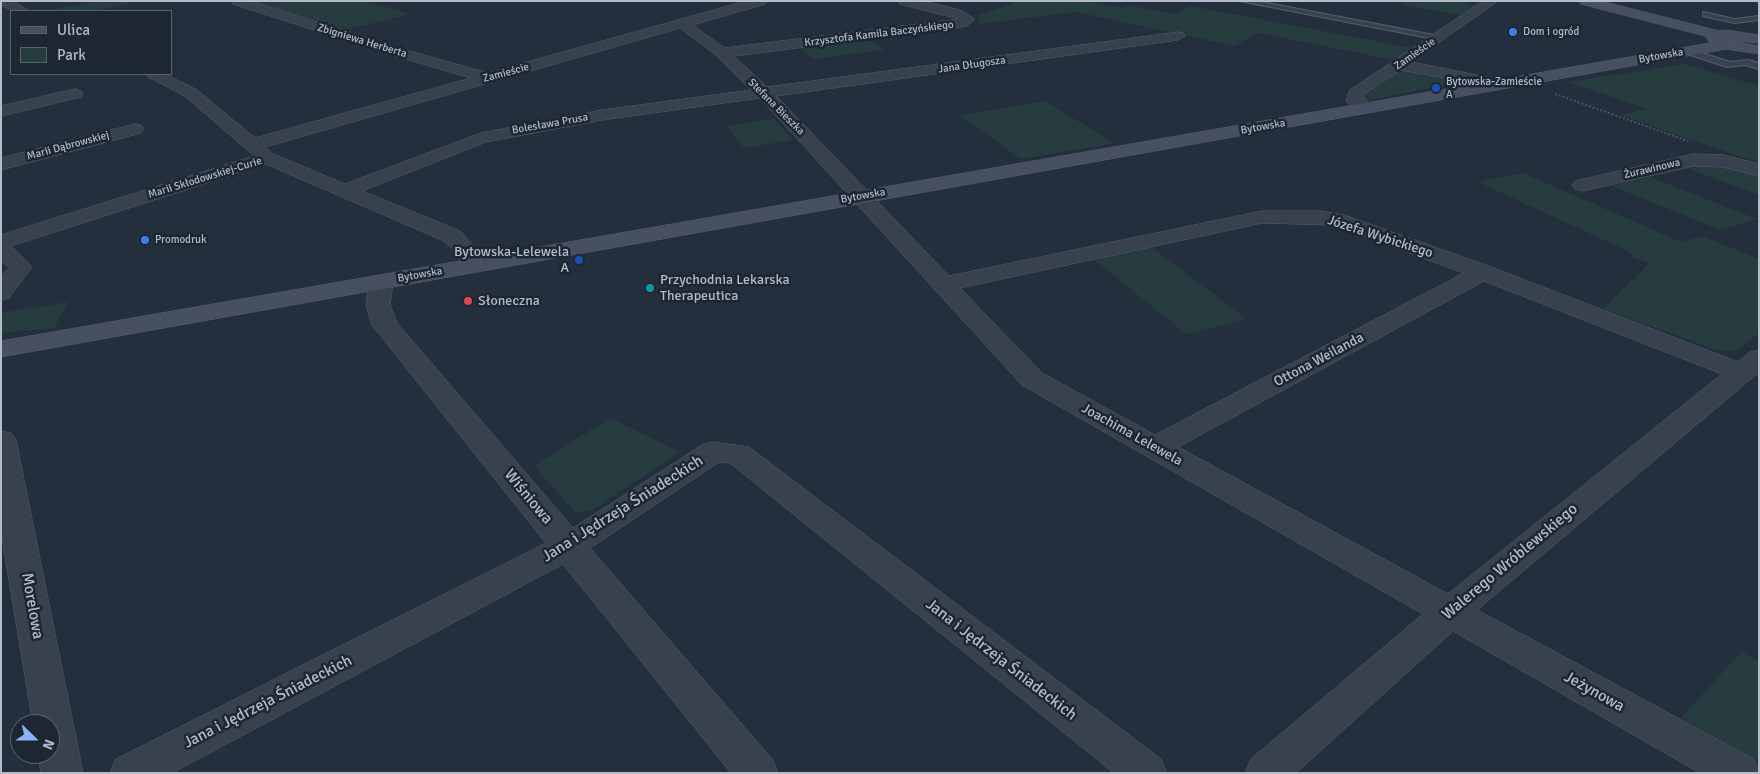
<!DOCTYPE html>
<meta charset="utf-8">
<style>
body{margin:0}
#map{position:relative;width:1760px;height:774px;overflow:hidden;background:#242f3e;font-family:Signika,sans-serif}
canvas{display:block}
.frame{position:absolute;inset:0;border:2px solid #b4bcc9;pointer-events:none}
.legend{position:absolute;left:10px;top:10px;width:162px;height:65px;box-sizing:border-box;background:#1d2633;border:1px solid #59626f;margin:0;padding:6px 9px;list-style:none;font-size:15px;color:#b4bcc9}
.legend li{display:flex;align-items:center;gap:10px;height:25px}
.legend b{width:25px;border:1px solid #59626f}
.north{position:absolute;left:10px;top:714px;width:50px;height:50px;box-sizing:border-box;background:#1d2633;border:1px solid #59626f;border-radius:50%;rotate:112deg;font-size:14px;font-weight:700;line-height:20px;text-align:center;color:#b4bcc9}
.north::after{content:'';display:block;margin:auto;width:18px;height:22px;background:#8ab4f8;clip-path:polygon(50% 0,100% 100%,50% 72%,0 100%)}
</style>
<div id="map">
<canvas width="1760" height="774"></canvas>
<div class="frame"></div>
<ul class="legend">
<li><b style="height:6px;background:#465061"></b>Ulica</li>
<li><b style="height:14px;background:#263c3f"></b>Park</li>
</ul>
<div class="north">N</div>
</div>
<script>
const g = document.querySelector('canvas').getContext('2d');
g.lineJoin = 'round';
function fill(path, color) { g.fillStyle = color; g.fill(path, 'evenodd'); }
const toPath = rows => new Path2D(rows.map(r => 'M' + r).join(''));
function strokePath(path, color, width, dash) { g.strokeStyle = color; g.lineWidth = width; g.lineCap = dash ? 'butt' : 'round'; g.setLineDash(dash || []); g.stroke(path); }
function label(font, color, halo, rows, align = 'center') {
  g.font = font + ' Signika,sans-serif'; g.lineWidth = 5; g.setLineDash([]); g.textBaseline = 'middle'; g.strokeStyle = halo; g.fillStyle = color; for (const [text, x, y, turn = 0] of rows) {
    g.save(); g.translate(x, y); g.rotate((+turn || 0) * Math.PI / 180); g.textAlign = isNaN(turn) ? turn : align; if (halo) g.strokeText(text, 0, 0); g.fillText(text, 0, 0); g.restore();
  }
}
fill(toPath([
 [97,1,126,1,132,4,93,11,50,10],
 [254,1,367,1,410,14,345,30],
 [1018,1,1090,1,1123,8,1129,5,1173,14,1191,6,1412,48,1394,60,1258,33,1235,46,1076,12,978,24,979,15],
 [1407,1,1462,1,1476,6,1461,15,1401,5],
 [867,38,884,50,813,59,799,47],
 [1684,64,1759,86,1759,163,1620,115,1648,109,1568,82],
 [1405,71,1413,71,1469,80,1364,101,1361,98,1397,73],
 [1045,101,1114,143,1021,159,959,115],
 [774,119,793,140,744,148,726,126],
 [1713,163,1759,174,1759,195,1688,169],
 [1523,173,1681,242,1702,236,1759,259,1759,333,1736,351,1717,350,1603,309,1650,263,1631,257,1634,254,1478,182],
 [1650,177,1757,219,1720,230,1612,186],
 [1150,246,1247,319,1186,334,1092,258],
 [68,302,54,328,1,333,1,313],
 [610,418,680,452,591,511,575,512,534,466],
 [1741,652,1759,661,1759,761,1681,718]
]), '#263c3f');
const lane = toPath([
 [1240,1,1257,1,1439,36,1443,38,1439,40,1240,1],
 [1703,12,1735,19,1759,16,1759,20,1735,23,1703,16,1703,12],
 [1687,48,1730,62,1748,60,1759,63,1759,69,1745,65,1727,67,1684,53,1683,51,1687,48]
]);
const street = toPath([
 [1,1,13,1,29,11,13,11,1,5,1,1],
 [231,1,251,1,402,49,488,73,746,1,767,1,765,4,692,25,725,48,959,19,900,4,898,1,922,1,960,10,975,19,967,26,962,27,734,56,767,87,1178,32,1183,33,1185,36,1178,40,776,96,949,276,1262,211,1321,211,1344,215,1491,267,1738,362,1750,352,1759,350,1759,372,1477,610,1754,759,1759,773,1700,773,1453,631,1296,773,1245,773,1251,759,1423,614,1022,385,760,98,602,120,486,142,362,191,460,231,476,248,485,266,482,271,474,273,466,271,455,251,444,241,266,164,11,246,32,267,9,298,1,300,1,277,9,268,1,261,1,235,254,156,185,96,148,77,145,74,165,74,197,90,255,138,471,78,392,55,233,4,231,1],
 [680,28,717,56,751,90,602,110,481,133,345,184,273,154,265,147,680,28],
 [1262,223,1333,225,1464,273,1155,435,1042,373,960,288,1262,223],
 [1484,281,1722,374,1448,594,1178,447,1484,281],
 [1483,1,1498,1,1411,62,1487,77,1502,82,1504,85,1502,88,1496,90,1478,84,1401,70,1363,95,1363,98,1376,108,1374,112,1362,112,1348,103,1346,100,1350,90,1483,1],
 [75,89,81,91,83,94,81,97,1,116,1,106,75,89],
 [135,124,141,125,144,129,141,133,1,170,1,158,135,124],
 [1694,154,1723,155,1759,164,1759,176,1723,167,1694,166,1582,191,1575,189,1572,185,1575,181,1694,154],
 [381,275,389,277,393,282,390,305,397,323,573,528,702,445,713,442,749,447,1161,759,1167,773,1114,773,730,463,719,462,590,548,772,759,778,773,731,773,563,564,172,773,110,773,116,759,546,543,372,325,366,305,369,282,373,277,381,275],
 [1,431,11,433,16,440,83,773,41,773,38,754,50,754,50,724,33,724,1,532,1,431]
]);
const secondary = toPath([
 [1579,1,1601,1,1719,31,1726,30,1759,35,1759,43,1722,39,1759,46,1759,54,1726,49,1,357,1,341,1710,43,1705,36,1581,4,1579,1]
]);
strokePath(lane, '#565f6c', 2);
strokePath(street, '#565f6c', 1);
strokePath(secondary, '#565f6c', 1);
strokePath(toPath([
 [1555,94,1688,141]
]), '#44595c', 2, [2, 2]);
fill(lane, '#38414e');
fill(street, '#38414e');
fill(secondary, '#465061');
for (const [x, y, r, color] of [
 [1513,32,5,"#3f7fe0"],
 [1436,88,5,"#1a4fb4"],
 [145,240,5,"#3f7fe0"],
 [579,260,5,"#1a4fb4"],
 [650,288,5,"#0f9aa8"],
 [468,301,5,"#e0444e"]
]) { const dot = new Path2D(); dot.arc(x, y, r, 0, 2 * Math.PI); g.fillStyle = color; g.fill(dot); strokePath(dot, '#1d2633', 2); }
label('11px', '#b4bcc9', '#1d2633', [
 ["Dom i ogród",1523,32],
 ["Bytowska-Zamieście",1446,82],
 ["A",1446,95],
 ["Promodruk",155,240]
], 'left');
label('11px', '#b4bcc9', '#1d2633', [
 ["Krzysztofa Kamila Baczyńskiego",879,34,-7],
 ["Zbigniewa Herberta",362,41,17],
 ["Zamieście",1415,54,-35],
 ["Bytowska",1661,56,-10],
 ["Jana Długosza",972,65,-8],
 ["Zamieście",506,73,-15],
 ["Stefana Bieszka",776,107,45],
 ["Bolesława Prusa",550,124,-10],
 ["Bytowska",1263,127,-10],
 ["Marii Dąbrowskiej",68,146,-15],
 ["Żurawinowa",1652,169,-13],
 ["Marii Skłodowskiej-Curie",205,178,-17],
 ["Bytowska",863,196,-10],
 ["Bytowska",420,275,-10]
]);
label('14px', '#b4bcc9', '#1d2633', [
 ["Józefa Wybickiego",1380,237,18],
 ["Ottona Weilanda",1319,360,-28],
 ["Joachima Lelewela",1132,435,29]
]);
label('14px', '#b4bcc9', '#1d2633', [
 ["Bytowska-Lelewela",569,252,"right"],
 ["A",569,268,"right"],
 ["Przychodnia Lekarska",660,280],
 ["Therapeutica",660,296],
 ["Słoneczna",478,301]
], 'left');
label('16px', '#b4bcc9', '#1d2633', [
 ["Wiśniowa",528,497,50],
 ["Jana i Jędrzeja Śniadeckich",623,509,-32],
 ["Walerego Wróblewskiego",1510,562,-40],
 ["Morelowa",32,606,80],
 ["Jana i Jędrzeja Śniadeckich",1001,660,38],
 ["Jeżynowa",1594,692,29],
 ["Jana i Jędrzeja Śniadeckich",268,702,-27]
]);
</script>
